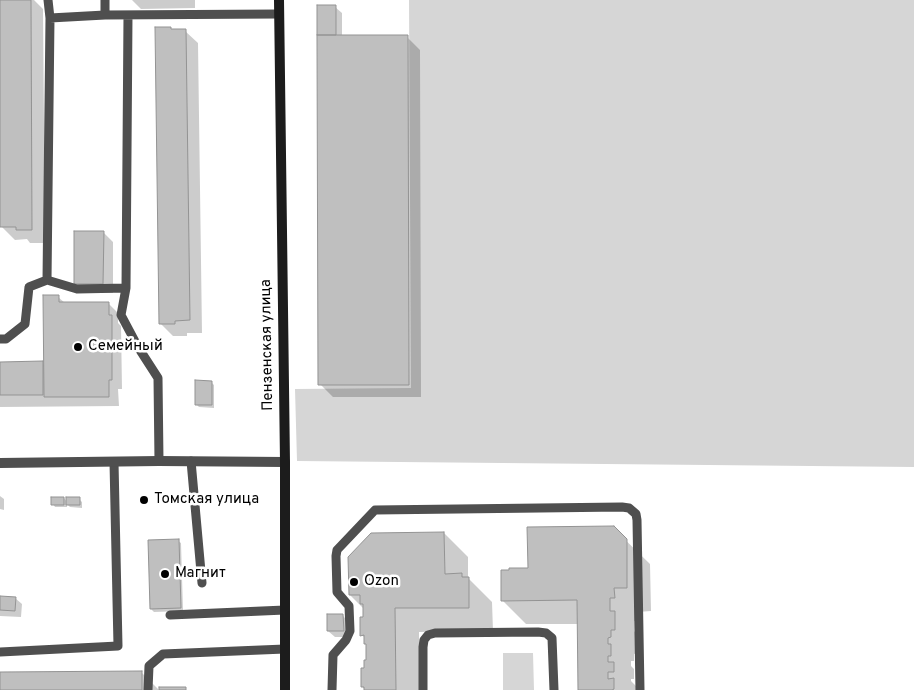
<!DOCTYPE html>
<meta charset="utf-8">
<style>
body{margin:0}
canvas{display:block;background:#fff}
</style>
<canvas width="914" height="690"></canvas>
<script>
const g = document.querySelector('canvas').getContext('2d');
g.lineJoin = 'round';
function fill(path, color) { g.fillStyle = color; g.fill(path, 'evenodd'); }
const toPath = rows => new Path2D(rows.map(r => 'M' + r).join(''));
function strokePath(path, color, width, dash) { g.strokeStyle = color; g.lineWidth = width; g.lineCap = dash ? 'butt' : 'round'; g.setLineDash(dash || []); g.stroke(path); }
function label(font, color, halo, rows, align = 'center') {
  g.font = font + ' Overpass,sans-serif'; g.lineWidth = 5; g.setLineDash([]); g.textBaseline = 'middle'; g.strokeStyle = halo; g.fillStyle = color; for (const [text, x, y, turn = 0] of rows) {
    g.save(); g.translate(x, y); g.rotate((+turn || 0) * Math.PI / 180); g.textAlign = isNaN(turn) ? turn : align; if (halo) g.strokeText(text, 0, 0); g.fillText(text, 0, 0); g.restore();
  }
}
fill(toPath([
 [409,0,914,0,914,467,297,461,295,389,411,388],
 [503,653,533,653,534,690,503,690]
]), '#d6d6d6');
fill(toPath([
 [0,0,34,0,43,9,45,243,30,243,27,239,15,240,2,227],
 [132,0,195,0,195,8,141,9],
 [335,7,342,13,342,37,407,37,420,50,421,397,333,397,320,384],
 [170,28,173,31,185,31,198,43,202,333,187,333,187,336,173,336,160,323],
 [103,232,113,242,113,293,85,293,75,283],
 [58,297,65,303,108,303,118,313,118,323,121,326,122,389,118,389,119,406,0,407,0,363,42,363,45,366],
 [211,382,214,385,214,408,199,407,196,404],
 [0,496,4,499,4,510,0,509],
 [64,498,67,502,79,499,82,502,82,508,70,507,67,504,67,507,55,507,53,504],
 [613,528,650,564,651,611,638,612,638,621,634,621,634,631,638,636,639,653,634,654,634,661,631,661,631,666,634,669,634,679,631,679,631,681,637,687,637,690,580,690,579,624,526,624,502,600,529,569],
 [444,533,468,557,468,578,492,602,493,631,419,632,420,690,365,690,362,686,367,661,367,645,365,643,365,638,362,635,364,609,350,595],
 [178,541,181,543,183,611,154,612,151,609],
 [0,598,15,598,22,604,21,617,0,616],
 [343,616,349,622,350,637,335,637,328,631],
 [142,673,159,690,0,690,0,674]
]), '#0003');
const building = toPath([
 [0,0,31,0,32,230,16,230,16,227,0,227,0,0],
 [317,5,336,5,336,35,317,35,317,5],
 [155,27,171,27,171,29,186,29,190,320,175,321,175,324,159,324,155,27],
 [317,35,408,35,409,385,318,385,317,35],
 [74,231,104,231,103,284,74,284,74,231],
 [43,295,59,295,59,302,109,302,109,315,112,315,112,380,109,380,109,397,44,397,43,295],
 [43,361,43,395,0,395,0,362,43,361],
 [195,380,212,381,212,405,195,405,195,380],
 [51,497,64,497,64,505,51,505,51,497],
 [66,497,80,497,80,505,66,505,66,497],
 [614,526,627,539,627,588,614,588,615,598,610,598,610,611,615,611,615,630,611,630,611,637,608,638,608,644,611,644,611,656,608,656,608,662,614,662,614,672,608,672,608,679,614,678,614,689,612,690,578,690,577,600,501,601,501,570,509,570,509,568,528,568,527,527,614,526],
 [444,532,445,574,462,573,462,577,469,577,469,608,395,608,396,690,364,690,364,687,361,687,361,668,364,668,364,660,366,660,366,644,364,644,364,635,360,636,360,617,363,617,363,604,360,604,360,595,349,595,348,557,371,533,444,532],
 [179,539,181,608,150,609,148,540,179,539],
 [0,596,16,597,15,611,0,610,0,596],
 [327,614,343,614,344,631,327,631,327,614],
 [142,671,142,690,0,690,0,672,142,671],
 [159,687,186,687,186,690,159,690,159,687]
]);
fill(building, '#bfbfbf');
strokePath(building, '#939393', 1);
strokePath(toPath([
 [48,0,50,18],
 [105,0,105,15,279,14],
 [47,280,50,18,105,15],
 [126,288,128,15],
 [0,339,6,339,25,324,29,287,47,280,77,289,126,288,121,315,138,347,158,378,159,461],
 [191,461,202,583],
 [170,615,285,610],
 [0,652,118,646,114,462],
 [148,690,149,666,163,654,285,649],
 [332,690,333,655,346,640,350,631,349,606,337,592,336,556,337,550,375,510,622,507,629,508,636,514,637,520,640,690],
 [423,690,423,647,424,640,428,635,435,633,538,632,546,633,552,638,554,690]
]), '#4f4f4f', 9);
strokePath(toPath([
 [0,463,159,461,285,462]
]), '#4f4f4f', 10);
strokePath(toPath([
 [279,0,285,462,285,690]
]), '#1c1c1c', 10);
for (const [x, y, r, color] of [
 [78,347,5,"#000"],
 [144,500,5,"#000"],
 [165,574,5,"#000"],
 [354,582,5,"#000"]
]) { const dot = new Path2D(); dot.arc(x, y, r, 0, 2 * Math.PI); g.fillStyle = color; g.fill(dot); strokePath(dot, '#fff', 2); }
label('15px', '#000', '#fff', [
 ["Пензенская улица",268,345,-91]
]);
label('15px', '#000', '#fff', [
 ["Семейный",88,347],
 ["Томская улица",154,500],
 ["Магнит",175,574],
 ["Ozon",364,582]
], 'left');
</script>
